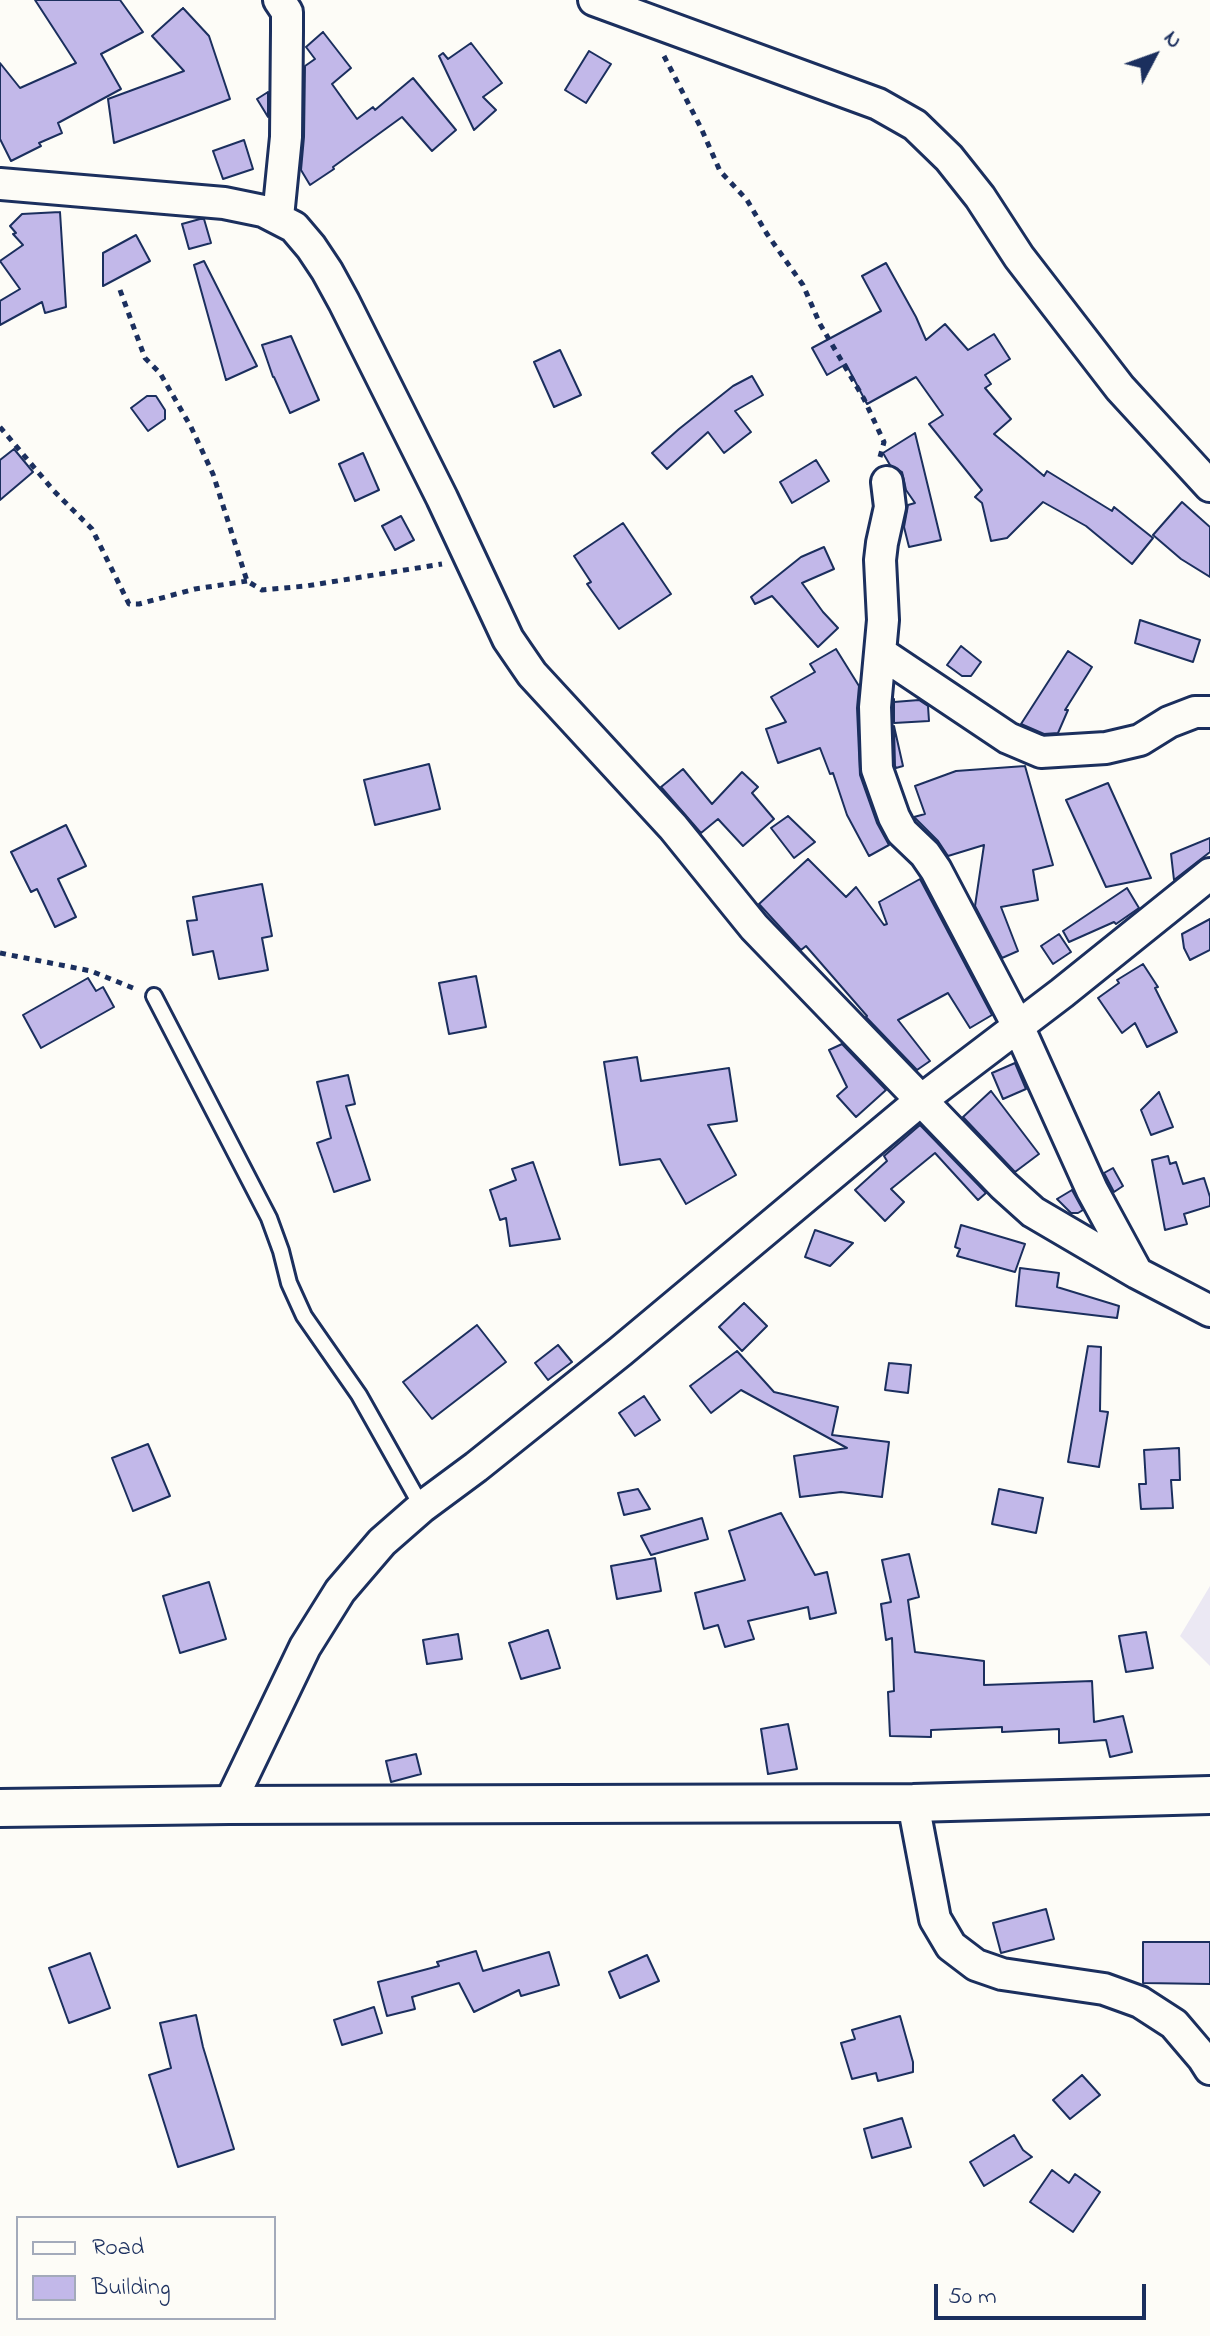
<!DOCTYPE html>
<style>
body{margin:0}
#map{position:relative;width:1210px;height:2336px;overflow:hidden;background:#fdfcf7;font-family:"Indie Flower",sans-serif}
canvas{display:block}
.legend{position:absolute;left:16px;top:2216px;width:260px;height:104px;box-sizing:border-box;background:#fdfcf7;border:2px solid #a3aaba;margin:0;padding:10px 14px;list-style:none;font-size:24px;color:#1b2f5e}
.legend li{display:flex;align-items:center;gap:16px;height:40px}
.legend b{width:40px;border:2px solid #a3aaba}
.north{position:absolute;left:1114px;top:16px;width:80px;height:80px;-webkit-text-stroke:6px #fdfcf7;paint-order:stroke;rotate:49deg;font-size:22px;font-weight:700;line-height:32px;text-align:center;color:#1b2f5e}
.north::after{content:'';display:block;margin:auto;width:28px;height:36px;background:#1b2f5e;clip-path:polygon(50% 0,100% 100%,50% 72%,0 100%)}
.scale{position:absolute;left:934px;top:2284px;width:212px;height:36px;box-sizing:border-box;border:4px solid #1b2f5e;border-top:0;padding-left:10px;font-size:24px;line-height:28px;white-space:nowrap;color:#1b2f5e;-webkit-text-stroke:6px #fdfcf7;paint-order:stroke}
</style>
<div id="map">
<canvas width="1210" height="2336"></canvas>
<ul class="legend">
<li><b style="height:10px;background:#fdfcf7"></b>Road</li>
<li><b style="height:22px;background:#c2b8e9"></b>Building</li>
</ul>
<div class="north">N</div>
<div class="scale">50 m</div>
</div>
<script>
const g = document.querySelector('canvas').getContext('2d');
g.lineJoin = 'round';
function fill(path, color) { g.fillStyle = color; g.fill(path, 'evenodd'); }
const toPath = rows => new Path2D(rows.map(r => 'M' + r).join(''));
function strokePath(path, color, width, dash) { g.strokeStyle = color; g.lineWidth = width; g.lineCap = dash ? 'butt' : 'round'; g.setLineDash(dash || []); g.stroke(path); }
fill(toPath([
 [1210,1586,1210,1666,1180,1636]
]), '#ebe8f3');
const building = toPath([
 [35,0,120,0,143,32,101,54,121,89,58,123,62,133,39,143,41,146,11,161,0,139,0,63,20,88,76,63,35,0],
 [183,8,209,36,230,99,114,143,108,99,184,71,152,36,183,8],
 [323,32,351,68,332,84,357,119,373,107,375,110,413,78,456,130,432,151,402,117,333,167,334,169,310,185,301,170,304,137,305,66,315,59,306,47,323,32],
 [471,43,502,83,483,97,496,110,474,130,439,56,443,53,448,59,471,43],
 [589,51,611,64,586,103,565,90,589,51],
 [268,92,268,117,257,99,268,92],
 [244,140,253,169,223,179,213,151,244,140],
 [60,212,66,307,45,313,42,302,0,325,0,301,20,289,0,261,23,245,13,234,16,233,10,226,22,214,60,212],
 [200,219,204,219,211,243,189,249,182,224,200,219],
 [136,235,150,261,103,286,103,253,136,235],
 [204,261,257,366,226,380,194,265,204,261],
 [886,263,916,317,926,340,945,324,968,350,994,334,1010,359,985,375,991,384,985,388,1011,419,994,434,1044,476,1047,471,1112,511,1114,507,1153,538,1132,564,1086,526,1043,502,1007,538,991,541,982,503,975,497,982,490,929,424,943,415,916,377,867,404,846,364,827,375,812,348,881,311,862,276,886,263],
 [291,336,319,400,290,413,274,377,273,377,262,345,291,336],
 [560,350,581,395,554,407,534,362,560,350],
 [752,376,763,395,735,411,751,432,724,453,708,432,667,469,652,453,679,429,733,386,752,376],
 [147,396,156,396,165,410,165,419,148,431,131,408,147,396],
 [915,433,941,540,909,547,904,527,908,505,915,503,906,490,902,472,890,465,883,453,915,433],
 [14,449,33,472,0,500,0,460,14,449],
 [363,453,379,490,355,501,339,464,363,453],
 [816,460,829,481,792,503,780,482,816,460],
 [1182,502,1210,527,1210,577,1181,559,1153,535,1182,502],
 [401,516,414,540,395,550,382,526,401,516],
 [623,523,671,594,619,629,587,584,591,582,574,556,623,523],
 [824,547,834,569,802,583,823,612,838,628,818,647,772,596,755,604,751,597,801,557,824,547],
 [1140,620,1200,640,1193,662,1135,643,1140,620],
 [961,646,981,662,971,676,962,676,947,665,961,646],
 [836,649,859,686,857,708,860,775,877,823,889,845,869,856,847,815,833,773,830,774,820,748,778,763,766,729,786,722,771,697,815,672,810,664,836,649],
 [1068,651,1092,667,1065,710,1068,710,1058,733,1044,734,1021,724,1068,651],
 [894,699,894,702,919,700,928,706,929,721,894,723,894,699],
 [894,726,903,766,896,768,895,766,894,726],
 [429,764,440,809,375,825,364,780,429,764],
 [1025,766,1053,865,1033,870,1038,900,1001,907,1018,951,1002,958,975,906,984,845,948,856,938,841,914,817,925,814,915,786,956,771,1025,766],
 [683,769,712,804,742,772,758,787,752,793,774,819,743,846,718,819,701,833,661,787,683,769],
 [1108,783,1151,878,1106,887,1066,800,1108,783],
 [788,816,815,842,794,858,771,828,788,816],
 [66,825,86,866,58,879,76,917,55,927,37,889,31,892,11,852,66,825],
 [1210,838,1210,852,1174,880,1171,854,1210,838],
 [808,859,846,897,856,887,884,925,887,924,879,902,920,879,992,1015,970,1028,948,993,898,1020,930,1061,917,1070,866,1017,867,1016,806,946,801,950,759,904,808,859],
 [262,884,272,936,262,938,268,970,219,979,213,951,193,955,187,921,197,920,193,897,262,884],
 [1127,888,1139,908,1116,924,1114,922,1069,942,1063,931,1127,888],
 [1210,919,1210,950,1190,960,1184,948,1182,934,1210,919],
 [1059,934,1071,952,1053,964,1041,946,1059,934],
 [1143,964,1158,987,1155,988,1177,1032,1147,1047,1135,1023,1122,1033,1098,998,1119,983,1117,980,1143,964],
 [476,976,486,1027,449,1034,439,983,476,976],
 [88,978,96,991,103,987,114,1007,41,1048,23,1015,88,978],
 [842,1044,886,1090,856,1117,837,1096,847,1087,829,1050,842,1044],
 [637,1057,641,1081,729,1068,737,1121,708,1125,736,1175,686,1204,660,1159,620,1165,604,1062,637,1057],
 [1015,1063,1026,1089,1003,1099,992,1073,1015,1063],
 [348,1075,355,1104,346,1106,370,1180,334,1192,317,1143,331,1138,317,1082,348,1075],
 [991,1091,1039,1154,1015,1172,963,1117,991,1091],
 [1159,1092,1173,1127,1151,1135,1141,1110,1159,1092],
 [920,1125,986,1193,978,1200,935,1153,891,1189,904,1202,885,1221,855,1190,887,1161,884,1156,920,1125],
 [1168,1156,1170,1164,1176,1162,1183,1184,1204,1178,1210,1197,1210,1206,1184,1214,1187,1224,1165,1230,1152,1160,1168,1156],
 [533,1162,560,1239,510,1246,506,1218,500,1220,490,1190,516,1180,512,1169,533,1162],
 [1113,1168,1123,1186,1114,1192,1104,1173,1113,1168],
 [1072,1190,1083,1210,1078,1213,1071,1213,1057,1199,1072,1190],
 [961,1225,1025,1244,1015,1272,957,1256,960,1249,955,1247,961,1225],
 [815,1230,853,1243,830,1266,805,1257,815,1230],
 [1020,1268,1059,1273,1057,1287,1119,1306,1117,1318,1016,1306,1020,1268],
 [744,1303,767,1326,742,1351,719,1327,744,1303],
 [477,1325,506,1362,432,1419,403,1382,477,1325],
 [558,1345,572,1362,548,1380,535,1363,558,1345],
 [1088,1346,1101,1347,1100,1411,1108,1412,1099,1467,1068,1462,1088,1346],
 [737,1351,774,1392,838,1407,832,1435,889,1442,882,1497,841,1492,800,1497,794,1456,847,1448,741,1390,711,1413,690,1386,737,1351],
 [889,1363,911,1365,908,1393,885,1390,889,1363],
 [644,1396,660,1420,635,1436,619,1413,644,1396],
 [148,1444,170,1496,133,1511,112,1458,148,1444],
 [1179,1448,1180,1480,1171,1480,1173,1508,1141,1509,1139,1484,1146,1484,1144,1450,1179,1448],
 [638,1489,650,1509,624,1515,618,1493,638,1489],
 [999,1489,1043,1498,1036,1533,992,1524,999,1489],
 [781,1513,815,1575,827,1572,836,1613,810,1619,808,1607,748,1621,754,1639,725,1647,718,1625,704,1629,695,1593,745,1580,729,1531,781,1513],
 [702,1518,708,1539,651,1555,641,1536,702,1518],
 [909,1554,919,1597,908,1600,915,1652,984,1661,984,1685,1092,1681,1094,1722,1123,1716,1132,1752,1110,1757,1106,1740,1059,1743,1059,1729,1002,1732,1002,1727,931,1730,931,1737,890,1736,888,1692,894,1691,892,1638,886,1640,881,1604,891,1602,882,1560,909,1554],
 [655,1558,661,1591,617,1599,611,1566,655,1558],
 [209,1582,226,1639,180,1653,163,1596,209,1582],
 [548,1630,560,1668,521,1679,509,1643,548,1630],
 [1146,1632,1153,1668,1126,1672,1119,1636,1146,1632],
 [458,1634,462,1659,427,1664,423,1640,458,1634],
 [788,1724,797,1769,768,1774,761,1729,788,1724],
 [416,1754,421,1774,391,1782,386,1761,416,1754],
 [1046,1909,1054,1939,1001,1953,993,1923,1046,1909],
 [1143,1942,1210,1942,1210,1984,1143,1983,1143,1942],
 [476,1951,483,1971,549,1952,559,1985,521,1996,519,1990,474,2012,459,1983,412,1997,415,2009,387,2016,378,1982,439,1966,437,1962,476,1951],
 [90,1953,110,2008,69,2023,49,1968,90,1953],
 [647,1955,659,1981,620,1998,609,1972,647,1955],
 [374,2007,382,2033,342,2045,334,2020,374,2007],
 [196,2015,203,2047,234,2149,178,2167,149,2075,171,2068,160,2023,196,2015],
 [900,2016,913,2062,913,2072,878,2081,876,2073,852,2079,841,2043,855,2039,852,2030,900,2016],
 [1082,2075,1100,2095,1070,2119,1053,2100,1082,2075],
 [902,2118,911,2147,872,2158,864,2129,902,2118],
 [1014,2135,1023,2150,1032,2157,984,2186,970,2162,1014,2135],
 [1052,2170,1069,2183,1075,2174,1100,2192,1073,2232,1030,2202,1052,2170]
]);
fill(building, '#c2b8e9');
strokePath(building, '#1b2f5e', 2);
const service = toPath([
 [154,996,269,1218,281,1251,289,1283,304,1316,359,1395,422,1507]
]);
const minor = toPath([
 [594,0,878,104,915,125,949,158,980,197,1019,257,1120,388,1210,486],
 [0,184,224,203,263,211,294,227,311,247,327,271,344,302,442,498,508,639,532,674,673,827,754,927,1003,1185,1033,1212,1137,1273,1210,1311],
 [278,217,286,137,287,31,287,12,279,0],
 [887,482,890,507,882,543,880,560,883,620,875,707,877,769,894,817,902,832,925,854,936,870,1018,1026,1092,1190,1136,1271],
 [881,653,1008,738,1041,752,1106,748,1140,740,1169,722,1195,712,1210,712],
 [913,1803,935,1919,951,1946,976,1965,1002,1974,1104,1989,1140,2002,1174,2024,1203,2058,1210,2069],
 [229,1805,305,1647,340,1591,382,1542,422,1507,476,1467,621,1351,920,1101,1062,993,1210,874]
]);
const tertiary = toPath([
 [0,1808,229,1805,913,1803,1210,1795]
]);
strokePath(service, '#1b2f5e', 20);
strokePath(minor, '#1b2f5e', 36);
strokePath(tertiary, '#1b2f5e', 42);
strokePath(toPath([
 [664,56,701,128,720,171,747,200,767,234,803,285,820,324,864,399,884,442,880,457],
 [120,290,145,358,160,373,191,427,213,474,247,581,262,590,306,586,442,564],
 [0,427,54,491,92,529,129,604,139,604,195,589,247,581],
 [0,953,91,971,138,990]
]), '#1b2f5e', 5, [6, 6]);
strokePath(service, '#fdfcf7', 14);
strokePath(minor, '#fdfcf7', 30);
strokePath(tertiary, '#fdfcf7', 36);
</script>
